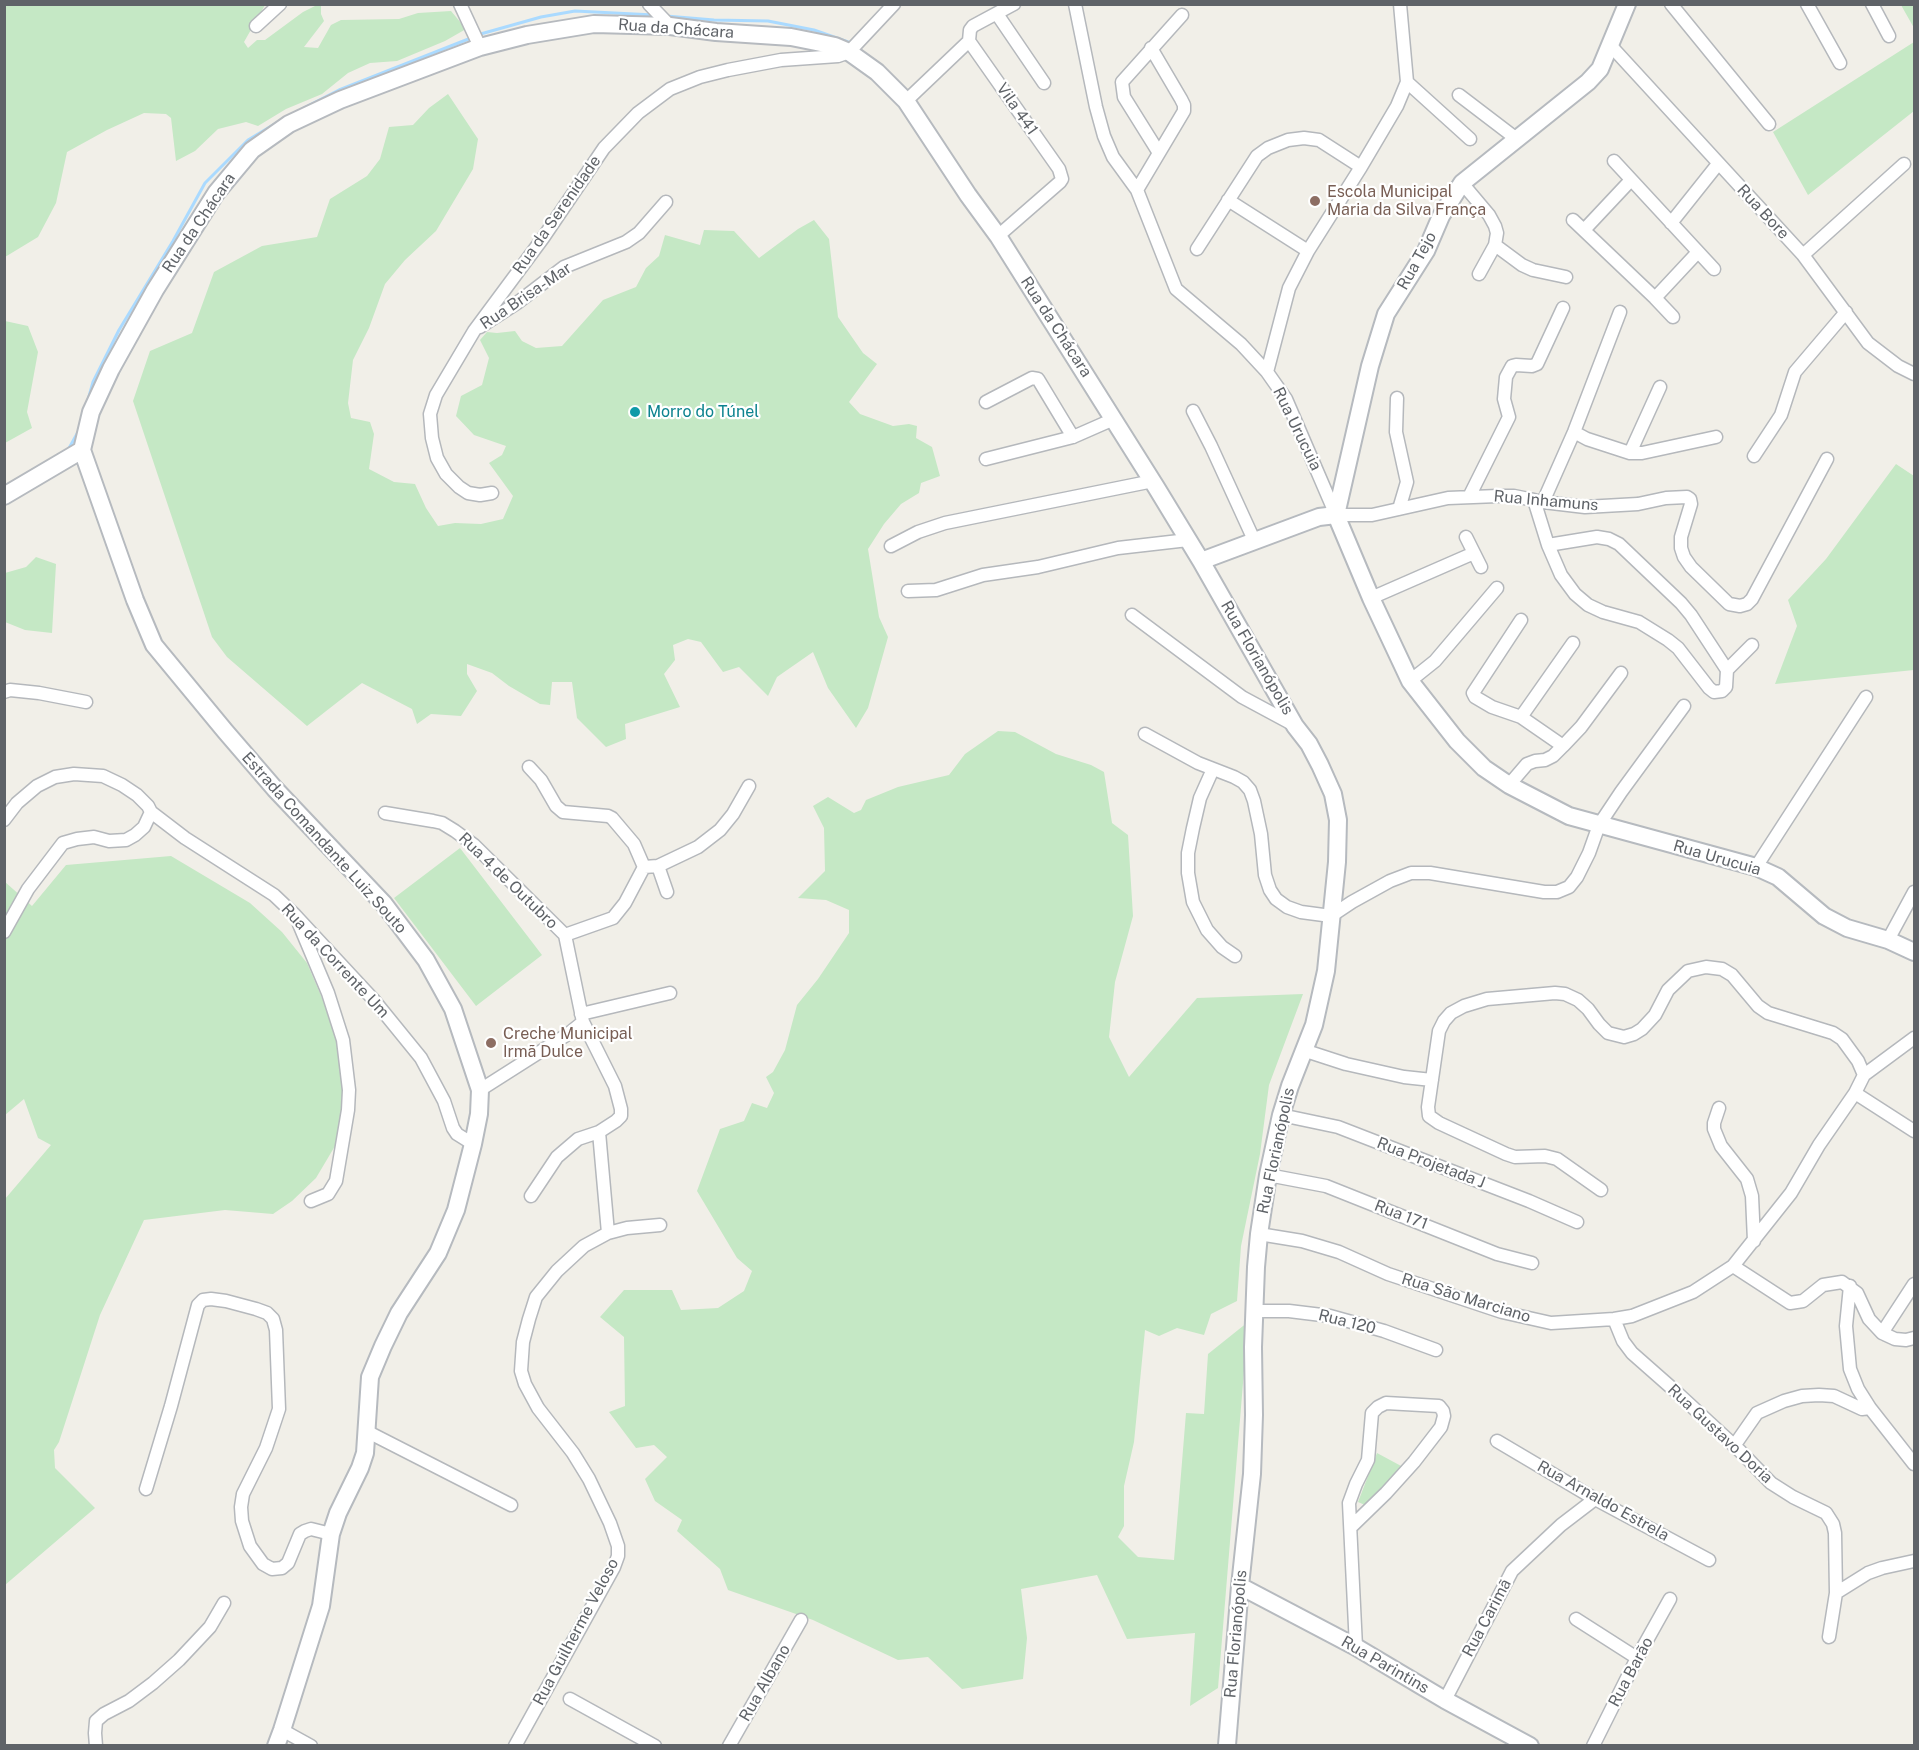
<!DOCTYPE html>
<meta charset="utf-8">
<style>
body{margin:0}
#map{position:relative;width:1919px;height:1750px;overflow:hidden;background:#f1efe8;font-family:"Public Sans",sans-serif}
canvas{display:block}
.frame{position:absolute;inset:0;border:6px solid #5f6368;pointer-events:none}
</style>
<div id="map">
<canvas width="1919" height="1750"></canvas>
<div class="frame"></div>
</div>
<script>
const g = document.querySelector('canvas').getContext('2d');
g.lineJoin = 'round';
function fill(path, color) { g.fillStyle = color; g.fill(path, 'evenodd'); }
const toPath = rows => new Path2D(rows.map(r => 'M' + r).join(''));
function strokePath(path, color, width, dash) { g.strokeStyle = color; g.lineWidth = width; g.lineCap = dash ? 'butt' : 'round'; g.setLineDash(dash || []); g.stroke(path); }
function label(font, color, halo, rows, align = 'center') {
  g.font = font + ' "Public Sans",sans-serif'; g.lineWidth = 4.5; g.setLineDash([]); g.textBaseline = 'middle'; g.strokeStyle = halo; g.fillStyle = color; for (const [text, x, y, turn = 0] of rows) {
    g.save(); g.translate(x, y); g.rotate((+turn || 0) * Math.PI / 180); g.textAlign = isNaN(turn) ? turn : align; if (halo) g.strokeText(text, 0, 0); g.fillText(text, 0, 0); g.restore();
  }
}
fill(toPath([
 [5,5,265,5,244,42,248,48,257,40,265,40,303,12,317,5,321,5,321,14,324,21,304,47,318,48,331,25,341,20,399,19,418,13,451,11,466,29,445,41,397,61,370,63,348,73,322,94,286,109,258,126,246,122,218,129,195,151,176,161,171,118,166,114,144,113,107,130,67,152,56,203,38,237,5,257],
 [1901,5,1914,5,1914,28],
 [1914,42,1914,111,1808,195,1773,132],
 [448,94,478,139,473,169,436,231,405,260,385,284,369,328,353,360,348,403,351,418,370,422,374,434,369,469,394,482,415,484,426,508,438,526,455,523,481,524,503,519,513,496,489,463,502,455,506,446,474,435,456,416,461,396,482,385,489,358,480,340,487,332,497,333,515,331,522,341,536,348,562,346,603,300,636,287,646,268,659,256,665,235,700,245,704,230,734,231,759,258,798,229,814,220,829,239,838,317,863,353,877,364,849,402,860,414,893,426,909,424,917,426,916,438,932,447,940,476,921,483,919,493,901,504,884,524,868,549,879,617,888,637,868,708,856,728,828,688,813,652,777,677,768,696,739,667,723,672,701,642,688,639,673,645,675,660,664,674,680,707,625,724,626,739,606,747,577,718,572,682,552,682,550,705,540,704,509,686,492,673,467,664,467,674,477,691,461,716,431,714,417,724,412,709,362,683,307,726,227,657,212,637,133,401,150,351,192,333,214,272,262,246,317,237,330,199,367,176,380,159,389,127,413,125,429,108],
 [5,321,28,326,38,352,27,412,32,428,5,443],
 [1896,464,1914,476,1914,670,1775,684,1797,626,1788,600,1826,559],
 [36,557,56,564,52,633,25,630,5,622,5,573,26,567],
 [998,731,1015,732,1056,754,1091,765,1104,772,1112,823,1128,835,1133,916,1115,982,1109,1037,1129,1077,1197,998,1303,994,1269,1085,1260,1154,1241,1246,1237,1301,1211,1314,1204,1335,1177,1328,1159,1336,1145,1330,1134,1442,1124,1486,1124,1526,1118,1537,1138,1557,1174,1560,1186,1413,1204,1414,1208,1354,1248,1322,1218,1688,1190,1706,1195,1633,1127,1639,1097,1575,1021,1589,1027,1638,1023,1679,962,1689,928,1657,898,1660,813,1620,728,1590,720,1569,677,1531,682,1520,655,1501,645,1479,667,1457,654,1445,636,1448,609,1412,625,1406,624,1337,600,1317,624,1290,672,1290,681,1310,718,1308,744,1291,752,1271,737,1258,697,1191,720,1129,744,1121,752,1103,767,1108,774,1093,766,1077,773,1072,785,1050,797,1005,818,979,849,933,849,910,826,900,798,898,825,871,824,828,813,806,828,797,854,813,861,810,866,800,898,787,949,775,965,754],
 [460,848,542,955,476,1006,394,898],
 [171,856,250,903,282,932,307,963,328,1012,350,1073,354,1114,316,1178,292,1201,273,1214,225,1210,144,1220,100,1315,59,1442,54,1450,55,1468,95,1508,5,1585,5,1199,51,1145,38,1138,24,1099,5,1115,4,881,32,906,66,865],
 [1377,1453,1403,1467,1365,1505,1358,1502]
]), '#c5e8c5');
strokePath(toPath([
 [666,16,714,20,768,21,814,30,851,43],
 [477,35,541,17,575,11,654,15],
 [88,400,93,382,119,330,173,241,205,183,248,140,288,116,339,90,471,38],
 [68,450,78,432]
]), '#aadaff', 3);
const street = toPath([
 [460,4,480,47],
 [649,4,670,26],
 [1075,4,1096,107,1104,136,1113,157,1137,190,1176,289,1241,344,1267,372,1286,399,1336,515,1372,515,1448,498,1498,496,1514,496,1543,502,1585,507,1638,504,1666,498,1687,497,1690,499,1691,504,1681,537,1681,548,1684,557,1691,567,1729,604,1740,606,1747,604,1752,599,1827,459],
 [1671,4,1769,124],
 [1807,4,1840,63],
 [1872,4,1889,36],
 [997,14,1044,83],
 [256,26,280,4],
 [969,41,970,30,973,26,1014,4],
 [1611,46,1803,255,1868,343,1898,366,1914,374],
 [1407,82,1470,139],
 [1459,95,1518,140],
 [906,101,969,41,1059,169,1062,179,1060,182,998,236],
 [1159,153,1124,97,1122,82,1182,15],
 [1614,161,1714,269],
 [1462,183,1489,215,1495,226,1497,233,1495,245,1522,265,1533,270,1566,277],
 [1137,190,1184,111,1184,105,1181,99,1151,48],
 [1228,200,1308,251],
 [1573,220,1655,298,1697,253],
 [1671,223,1718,164],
 [1584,230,1630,181],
 [1197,249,1257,156,1268,148,1288,140,1304,138,1319,140,1361,167],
 [1803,255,1904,164],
 [1479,274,1495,245],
 [1655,298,1673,317],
 [480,327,517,303,564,267,626,242,639,233,666,202],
 [1267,372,1289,288,1308,251,1361,167,1397,106,1407,82,1400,4],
 [1397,398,1396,432,1407,482,1399,509],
 [986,402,1032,378,1038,379,1073,437],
 [1193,411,1211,446,1254,540],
 [1574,432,1587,439,1630,453,1642,453,1716,437],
 [1630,453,1660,387],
 [1754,456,1781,415,1795,372,1846,312],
 [986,459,1073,437,1114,419],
 [492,493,480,495,468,493,459,487,446,474,437,458,432,438,430,414,436,395,474,331,543,238,604,148,638,113,670,89,700,77,728,70,781,60,838,56,849,52,894,4],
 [1469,497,1509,417,1504,399,1506,377,1512,366,1516,365,1532,366,1537,364,1563,308],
 [1534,500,1548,545,1561,575,1575,594,1588,605,1603,612,1639,622,1668,640,1678,648,1709,688,1714,692,1722,691,1726,687,1727,670,1691,615,1681,603,1619,544,1609,539,1597,537,1548,545],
 [1543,502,1574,432,1620,312],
 [1466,537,1481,567],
 [891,546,918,532,945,523,1153,481],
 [908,591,936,590,983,575,1038,567,1118,548,1188,540],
 [1371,598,1474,553],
 [1132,615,1242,697,1294,725],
 [1521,620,1473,693,1475,697,1492,707,1521,717,1563,746],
 [1727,670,1752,645],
 [1410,681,1435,661,1497,588],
 [4,692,10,690,39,693,86,702],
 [1521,717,1573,643],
 [1145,734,1198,763,1234,777,1243,782,1250,790,1254,801,1261,834,1265,875,1270,890,1276,899,1287,907,1301,912,1331,916,1352,902,1390,881,1411,873,1430,873,1544,892,1557,892,1569,887,1577,877,1589,853,1599,825,1621,792,1684,706],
 [529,767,541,780,556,806,563,812,608,816,612,818,634,844,644,867],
 [1213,769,1200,798,1193,828,1188,853,1188,873,1193,902,1207,930,1222,947,1235,956],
 [1509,785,1527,764,1535,761,1545,760,1553,756,1563,746,1581,727,1621,673],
 [385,813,433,821,442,823,455,831,474,845,565,935,583,1022,615,1086,621,1109,621,1116,616,1121,599,1132,578,1139,557,1157,531,1196],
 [4,820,17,803,37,786,55,777,74,774,103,776,122,785,137,795,148,806,151,812],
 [658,866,667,892],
 [1756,867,1866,697],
 [299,924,328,993,343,1040,349,1090,348,1110,336,1181,328,1194,311,1201],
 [4,932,28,889,63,843,77,839,94,837,109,841,126,840,135,835,144,827,151,812,185,838,274,895,295,915,373,999,421,1058,444,1101,453,1128,457,1134,473,1144],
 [565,935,613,918,625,903,644,867,658,866,698,847,720,830,733,814,749,786],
 [1888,940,1914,892],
 [581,1014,670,993],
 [1303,1050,1346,1064,1404,1077,1432,1080],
 [480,1090,568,1034,583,1022],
 [1855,1093,1914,1131],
 [1719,1108,1714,1123,1714,1129,1721,1146,1747,1179,1752,1196,1754,1241],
 [1281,1115,1338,1127,1529,1201,1577,1222],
 [599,1132,608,1233],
 [1268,1175,1326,1186,1497,1254,1532,1263],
 [1601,1190,1557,1159,1545,1156,1515,1157,1506,1154,1439,1123,1429,1116,1428,1107,1439,1031,1444,1021,1451,1013,1464,1006,1487,999,1555,993,1565,994,1578,1000,1588,1009,1599,1024,1608,1033,1624,1037,1634,1034,1642,1029,1655,1015,1668,990,1688,971,1706,967,1722,969,1732,975,1758,1006,1768,1013,1833,1033,1842,1039,1858,1061,1864,1075],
 [1259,1234,1302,1241,1339,1252,1388,1274,1502,1312,1551,1323,1614,1319,1632,1316,1693,1292,1733,1266,1791,1193,1819,1145,1855,1093,1864,1075,1914,1038],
 [1733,1266,1790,1303,1803,1301,1823,1285,1842,1282,1857,1293,1869,1319,1882,1333,1895,1339,1906,1340,1914,1338],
 [1850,1286,1846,1326,1850,1369,1858,1389,1870,1408,1914,1464],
 [1254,1311,1289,1311,1330,1316,1384,1331,1436,1350],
 [1614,1319,1623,1341,1632,1353,1674,1390,1740,1451,1771,1483,1793,1497,1826,1513,1833,1524,1835,1533,1836,1593,1868,1573,1882,1568,1914,1561],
 [1882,1333,1914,1284],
 [366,1431,511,1505],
 [1497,1441,1595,1499,1709,1560],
 [1734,1446,1757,1413,1784,1401,1802,1396,1819,1395,1834,1396,1862,1409,1870,1408],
 [146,1489,171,1406,198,1305,203,1300,211,1299,226,1301,256,1309,267,1313,273,1319,276,1330,279,1409,266,1448,243,1494,241,1507,242,1521,250,1546,263,1564,272,1569,282,1568,288,1563,300,1534,305,1531,311,1529,331,1534],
 [1351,1527,1386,1493,1414,1462,1441,1427,1444,1416,1443,1411,1439,1406,1386,1403,1378,1407,1372,1413,1368,1460,1356,1484,1349,1503,1356,1647],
 [1576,1619,1637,1658],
 [1829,1637,1836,1593],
 [570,1699,655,1746],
 [1445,1700,1512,1571,1561,1525,1595,1499],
 [282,1730,311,1746],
 [96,1746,95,1733,96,1721,104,1714,129,1701,153,1683,179,1660,210,1627,224,1603],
 [515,1746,614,1567,618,1556,618,1546,610,1523,589,1479,573,1453,538,1408,525,1384,521,1371,523,1342,529,1319,536,1297,557,1271,584,1246,608,1233,627,1228,660,1225],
 [729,1746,801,1620],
 [1593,1746,1637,1658,1670,1599]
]);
const secondary = toPath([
 [82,450,91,412,111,369,155,290,216,193,252,150,289,124,340,100,480,47,527,35,594,24,670,26,716,32,791,37,816,42,835,46,849,52,877,72,906,101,968,195,998,236,1156,487,1201,561,1295,726,1309,744,1320,765,1333,794,1338,820,1337,862,1326,971,1314,1025,1290,1086,1281,1115,1268,1175,1259,1234,1256,1267,1253,1347,1254,1415,1252,1474,1240,1586,1227,1745],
 [82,450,135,600,154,645,225,731,275,789,384,904,426,960,453,1009,480,1090,479,1114,473,1144,456,1210,438,1253,399,1313,383,1346,370,1377,365,1453,360,1468,338,1513,331,1534,321,1606,282,1730,276,1746],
 [4,496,82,450],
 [1336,515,1371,598,1410,681,1457,741,1484,768,1509,785,1569,816,1756,867,1778,877,1824,916,1847,928,1888,940,1914,952],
 [1336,515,1370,366,1386,314,1426,251,1441,216,1462,183,1588,82,1600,69,1627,4],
 [1201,561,1319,517,1336,515],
 [1240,1586,1356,1647,1445,1700,1530,1746]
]);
strokePath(street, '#b5b8bc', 15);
strokePath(secondary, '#b6babf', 20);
strokePath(street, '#fff', 12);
strokePath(secondary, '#fff', 16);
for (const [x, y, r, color] of [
 [1315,201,6,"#8d6e63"],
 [635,412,6,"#0f9aa8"],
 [491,1043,6,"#8d6e63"]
]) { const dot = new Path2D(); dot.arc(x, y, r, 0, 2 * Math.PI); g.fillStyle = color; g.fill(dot); strokePath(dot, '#fff', 2); }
label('16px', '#5f6368', '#fff', [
 ["Rua da Chácara",676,29,4],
 ["Vila 441",1017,109,55],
 ["Rua Bore",1763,212,47],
 ["Rua da Serenidade",557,215,-55],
 ["Rua da Chácara",199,223,-56],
 ["Rua Tejo",1417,261,-61],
 ["Rua Brisa-Mar",526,296,-34],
 ["Rua da Chácara",1056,327,57],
 ["Rua Urucuia",1297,429,64],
 ["Rua Inhamuns",1546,501,5],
 ["Rua Florianópolis",1257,658,60],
 ["Estrada Comandante Luiz Souto",324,843,48],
 ["Rua Urucuia",1717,858,16],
 ["Rua 4 de Outubro",508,881,44],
 ["Rua da Corrente Um",335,961,47],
 ["Rua Florianópolis",1276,1151,-78],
 ["Rua Projetada J",1431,1163,21],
 ["Rua 171",1401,1215,21],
 ["Rua São Marciano",1466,1298,17],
 ["Rua 120",1347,1322,14],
 ["Rua Gustavo Doria",1720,1434,43],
 ["Rua Arnaldo Estrela",1603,1501,29],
 ["Rua Carimã",1487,1618,-62],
 ["Rua Guilherme Veloso",576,1632,-62],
 ["Rua Florianópolis",1236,1634,-85],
 ["Rua Parintins",1385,1665,30],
 ["Rua Barão",1631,1672,-62],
 ["Rua Albano",765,1683,-60]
]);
label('16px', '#785e54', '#fff', [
 ["Escola Municipal",1327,192],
 ["Maria da Silva França",1327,210],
 ["Creche Municipal",503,1034],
 ["Irmã Dulce",503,1052]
], 'left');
label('16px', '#0d838f', '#fff', [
 ["Morro do Túnel",647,412]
], 'left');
</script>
